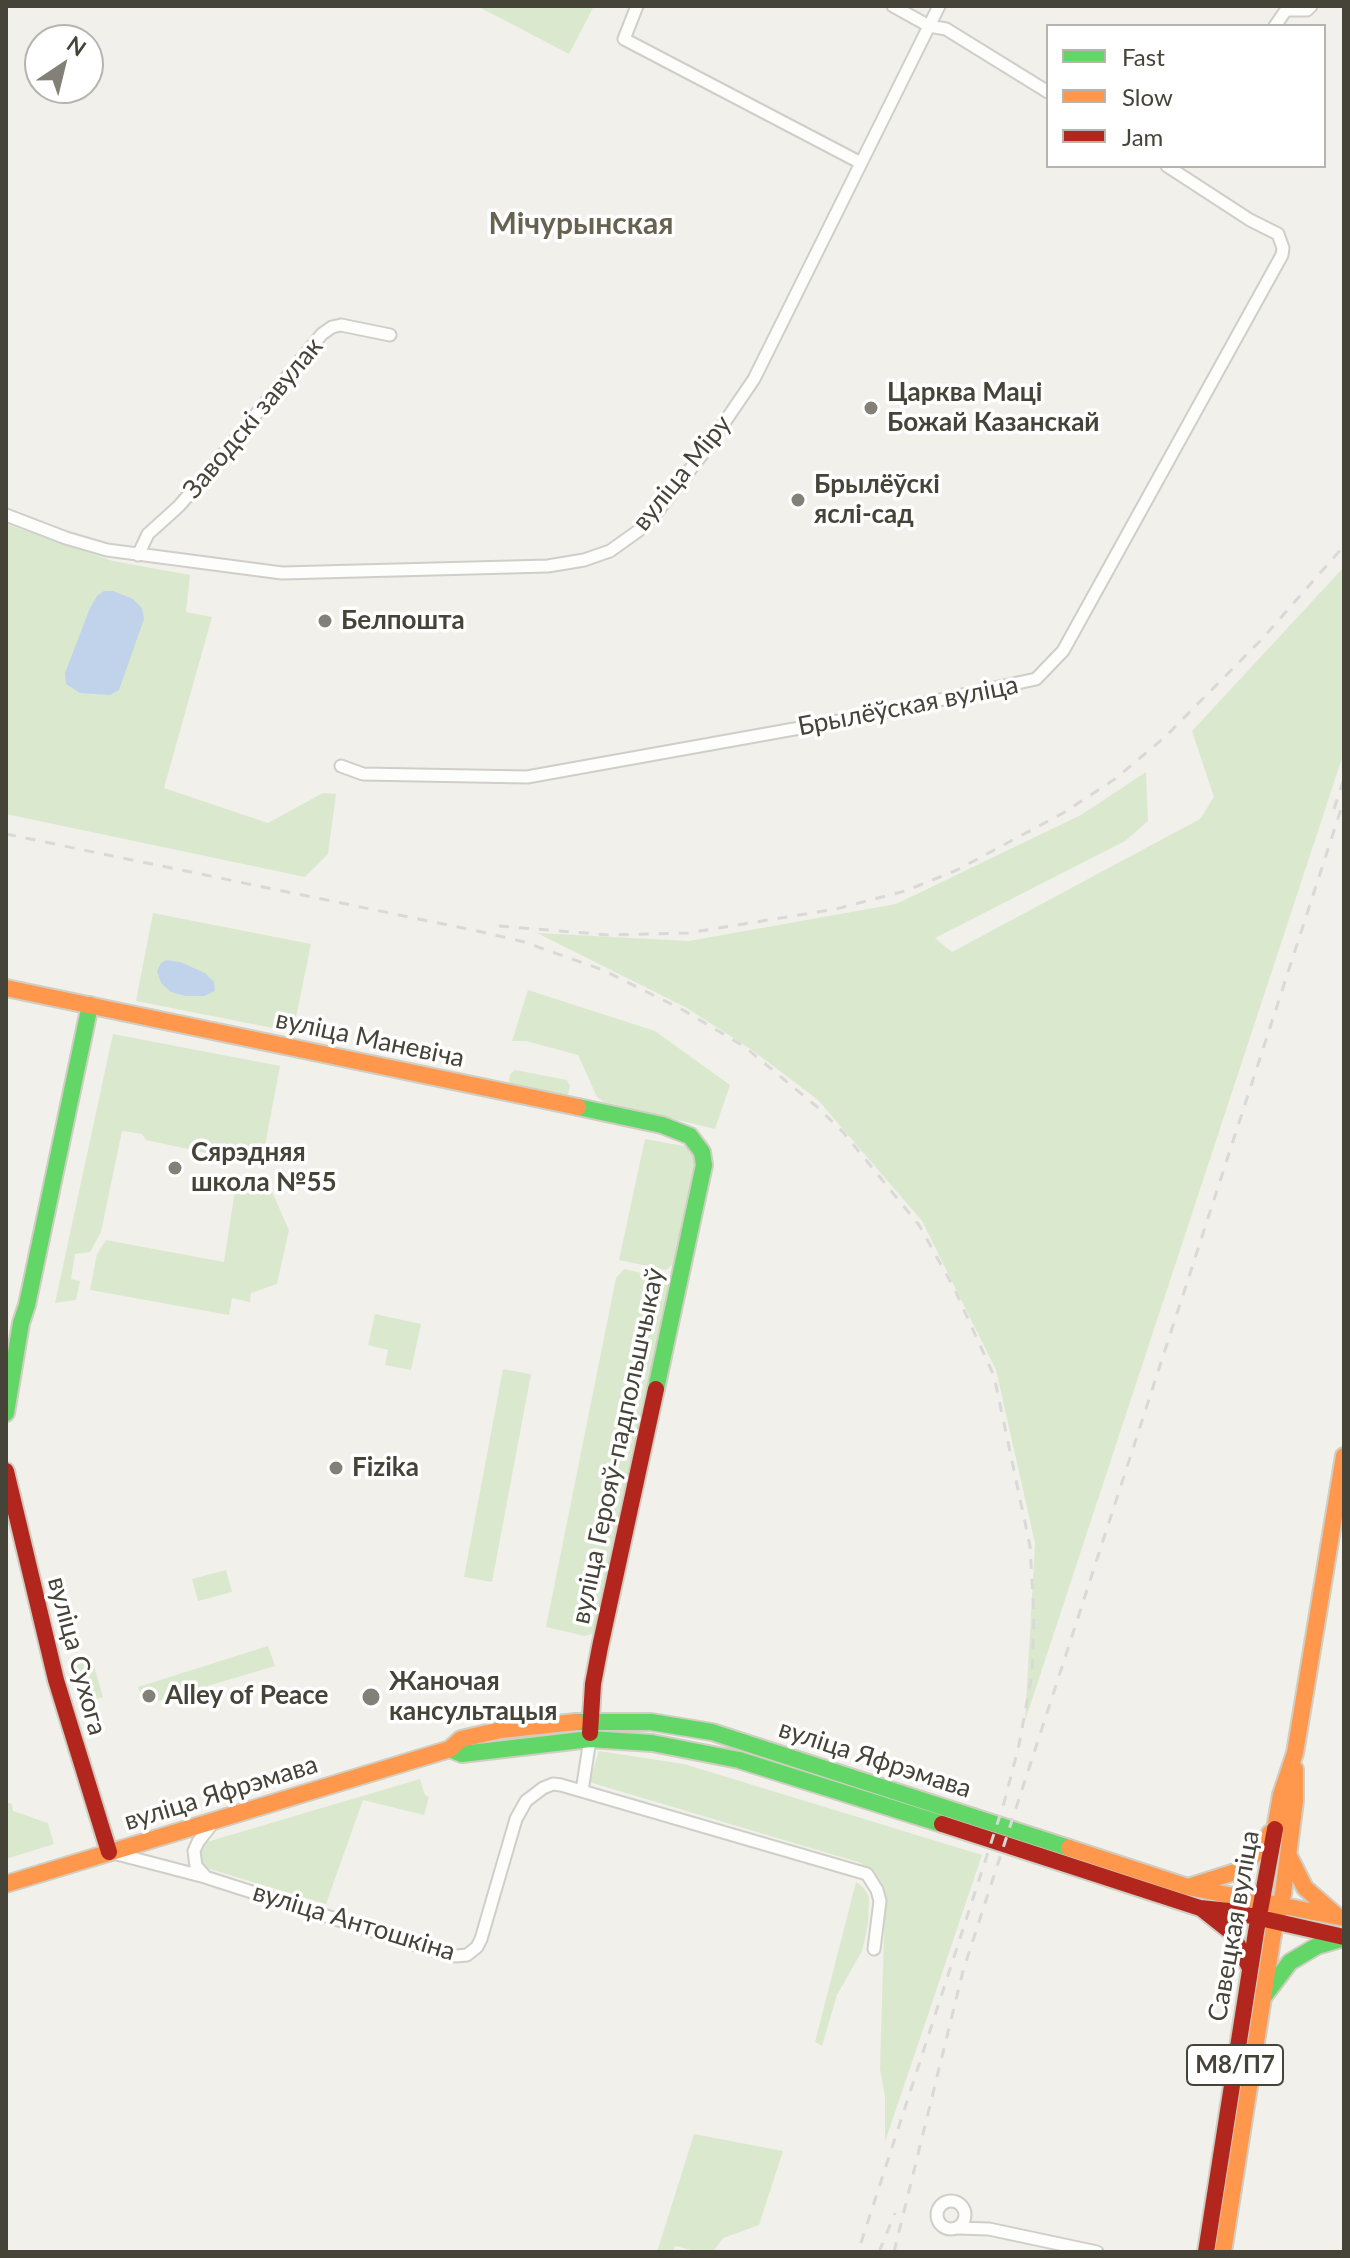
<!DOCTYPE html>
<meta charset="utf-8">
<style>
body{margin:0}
#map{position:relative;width:1350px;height:2258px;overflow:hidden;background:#f1f0eb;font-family:Lato,sans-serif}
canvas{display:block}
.frame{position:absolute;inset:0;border:8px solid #464338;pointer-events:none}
.legend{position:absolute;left:1046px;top:24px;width:280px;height:144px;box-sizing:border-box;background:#fff;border:2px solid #b5b4af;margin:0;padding:10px 14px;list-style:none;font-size:24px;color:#464338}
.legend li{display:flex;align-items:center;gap:16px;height:40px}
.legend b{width:40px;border:2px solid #b5b4af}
.north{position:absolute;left:24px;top:24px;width:80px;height:80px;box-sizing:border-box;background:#fff;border:2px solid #b5b4af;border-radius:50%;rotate:35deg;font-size:22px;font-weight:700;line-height:32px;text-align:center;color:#464338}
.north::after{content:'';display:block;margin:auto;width:28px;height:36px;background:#828077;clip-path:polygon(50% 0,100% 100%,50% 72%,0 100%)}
</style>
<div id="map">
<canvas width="1350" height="2258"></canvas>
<div class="frame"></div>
<ul class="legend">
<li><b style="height:10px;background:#63d668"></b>Fast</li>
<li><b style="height:10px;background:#ff974d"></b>Slow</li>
<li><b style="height:10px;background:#b3261e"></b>Jam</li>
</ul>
<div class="north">N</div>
</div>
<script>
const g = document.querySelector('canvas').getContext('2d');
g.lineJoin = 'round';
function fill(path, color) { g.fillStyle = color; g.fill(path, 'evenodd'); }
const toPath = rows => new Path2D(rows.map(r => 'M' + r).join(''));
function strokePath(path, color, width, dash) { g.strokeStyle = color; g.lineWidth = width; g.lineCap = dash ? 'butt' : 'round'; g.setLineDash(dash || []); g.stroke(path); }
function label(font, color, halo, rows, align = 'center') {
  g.font = font + ' Lato,sans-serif'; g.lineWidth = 7; g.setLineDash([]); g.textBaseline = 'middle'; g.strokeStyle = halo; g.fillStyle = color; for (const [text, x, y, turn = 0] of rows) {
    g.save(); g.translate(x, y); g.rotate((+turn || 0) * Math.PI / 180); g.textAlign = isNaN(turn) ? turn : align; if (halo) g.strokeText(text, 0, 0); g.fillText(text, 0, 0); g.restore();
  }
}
fill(toPath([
 [482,6,594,6,569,54,481,8],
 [6,524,113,561,190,575,186,612,212,617,164,788,268,823,323,793,336,794,328,854,305,877,6,814],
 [1344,567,1344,752,1025,1721,1035,1543,996,1370,922,1221,818,1100,752,1050,685,1007,537,933,689,941,896,904,1081,815,1146,772,1148,821,1125,841,935,938,952,952,1200,819,1214,797,1192,731],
 [153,913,311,944,293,1032,136,1001],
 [528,990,655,1031,730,1085,715,1129,604,1102,597,1097,578,1055,526,1041,512,1041],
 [113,1034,280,1066,264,1151,238,1146,230,1156,225,1157,146,1140,142,1134,122,1131,101,1232,90,1252,75,1254,71,1279,80,1281,76,1300,55,1303],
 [515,1070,567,1080,570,1086,568,1094,562,1096,513,1086,509,1081,510,1074],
 [645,1139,690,1147,695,1153,697,1160,676,1262,666,1270,619,1260],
 [237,1177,269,1185,289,1230,277,1284,251,1293,250,1302,232,1298,229,1315,90,1290,97,1254,106,1240,224,1262],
 [624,1269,664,1278,671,1288,596,1632,585,1636,546,1627,616,1278],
 [375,1314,421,1324,411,1370,385,1365,388,1350,368,1345],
 [503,1369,531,1374,492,1582,464,1577],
 [226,1570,232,1592,198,1601,192,1579],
 [268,1646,275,1666,144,1705,138,1687],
 [92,1659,103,1697,85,1701,75,1663],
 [599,1751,684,1764,982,1855,885,2142,885,2097,880,2069,885,1897,881,1882,861,1863,589,1782],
 [420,1779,425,1795,429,1797,424,1815,363,1800,326,1904,203,1867,198,1860,200,1844],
 [6,1802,12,1804,13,1811,48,1823,54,1844,6,1859],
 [856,1882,864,1888,869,1897,868,1925,862,1951,837,1995,822,2046,815,2042],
 [694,2134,783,2151,759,2225,723,2238,713,2252,699,2252,675,2246,673,2252,657,2252]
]), '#dae9ce');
fill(toPath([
 [104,591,113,591,133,599,142,608,144,619,119,690,110,695,80,693,66,684,65,673,90,608,97,596],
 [166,960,180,962,205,973,214,982,215,991,204,996,185,996,171,992,161,983,157,971,161,963]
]), '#c1d3ea');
const street = toPath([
 [637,6,624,39,861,163],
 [893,6,929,26,946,29,1048,92],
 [1275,26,1286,10,1307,10,1311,6],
 [6,515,66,538,107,550,282,573,548,566,584,560,610,551,638,531,656,513,707,448,754,379,939,6],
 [138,555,148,534,179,506,212,468,322,334,332,327,341,325,390,335],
 [341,766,363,774,527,777,861,717,1036,679,1063,651,1282,255,1283,248,1278,234,1250,220,1167,166],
 [582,1791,590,1739],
 [113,1853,205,1877,432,1950,456,1956,467,1955,477,1947,481,1939,516,1819,526,1801,543,1788,553,1784,561,1785,867,1874,877,1890,880,1901,874,1949],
 [205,1876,196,1866,194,1851,198,1842,212,1824],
 '937 2215a14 14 0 1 1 28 0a14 14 0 1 1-28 0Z',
 [957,2228,989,2229,1097,2252]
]);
const fast = toPath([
 [578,1107,662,1125,690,1136,702,1152,704,1165,656,1389],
 [6,1413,21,1323,27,1305,90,1005],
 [576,1722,651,1722,712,1732,1069,1848],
 [450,1749,462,1754,590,1739,652,1743,739,1760,942,1824],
 [1265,1995,1290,1962,1317,1946,1341,1939]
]);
const slow = toPath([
 [6,988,578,1107],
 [1275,1829,1281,1795,1295,1753,1344,1456],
 [1069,1848,1188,1887,1344,1918],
 [1289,1856,1305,1888,1337,1916],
 [6,1884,450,1749,461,1739,501,1730,576,1722],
 [1188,1887,1238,1871,1263,1846,1270,1833],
 [1223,2252,1273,1934,1283,1894,1295,1801,1295,1769]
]);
const jam = toPath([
 [6,1471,56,1680,109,1852],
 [590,1733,593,1684,600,1647,656,1389],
 [942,1824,1200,1908,1229,1911,1344,1937],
 [1202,1909,1231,1932,1250,1968],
 [1206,2252,1256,1932,1275,1829]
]);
strokePath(street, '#cfcec9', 15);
strokePath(fast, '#d0cec3', 20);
strokePath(slow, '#d0cec3', 20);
strokePath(jam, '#d0cec3', 20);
strokePath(street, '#fdfdfc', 11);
strokePath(fast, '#63d668', 16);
strokePath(slow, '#ff974d', 16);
strokePath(jam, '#b3261e', 16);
strokePath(toPath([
 [1334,809,1344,779],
 [6,834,482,932,524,942,603,970,683,1010,745,1047,769,1067,816,1106,843,1132,919,1225,954,1288,994,1376,1030,1546,1034,1617,1032,1674,1019,1745,1004,1803,858,2252],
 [499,926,609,935,688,933,836,909,905,891,957,870,1063,813,1115,779,1165,737,1262,639,1344,546],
 [879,2252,895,2213],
 [894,2252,963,1971,1344,800]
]), '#d9d9d8', 3, [10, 10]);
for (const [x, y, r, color] of [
 [871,408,8,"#828077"],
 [798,500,8,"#828077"],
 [325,621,8,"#828077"],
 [175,1168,8,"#828077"],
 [336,1468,8,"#828077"],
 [149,1696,8,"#828077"],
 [371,1697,10,"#828077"]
]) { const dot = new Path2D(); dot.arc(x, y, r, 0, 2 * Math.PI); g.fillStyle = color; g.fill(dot); strokePath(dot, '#fff', 3); }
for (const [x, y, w] of [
 [1235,2065,96]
]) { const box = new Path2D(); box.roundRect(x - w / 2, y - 20, w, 40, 6); g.fillStyle = '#fff'; g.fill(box); strokePath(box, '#464338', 2); }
label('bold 24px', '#464338', null, [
 ["М8/П7",1235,2065]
]);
label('bold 26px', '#464338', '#fff', [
 ["Царква Маці",887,393],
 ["Божай Казанскай",887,423],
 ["Брылёўскі",814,485],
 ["яслі-сад",814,515],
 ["Белпошта",341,621],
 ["Сярэдняя",191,1153],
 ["школа №55",191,1183],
 ["Fizika",352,1468],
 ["Жаночая",389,1682],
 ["кансультацыя",389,1712],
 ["Alley of Peace",165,1696]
], 'left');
label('26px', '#464338', '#fff', [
 ["Заводскі завулак",253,418,-50],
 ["вуліца Міру",682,473,-51],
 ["Брылёўская вуліца",908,706,-11],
 ["вуліца Маневіча",370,1039,12],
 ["вуліца Герояў-падпольшчыкаў",618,1446,-78],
 ["вуліца Сухога",77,1656,75],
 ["вуліца Яфрэмава",875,1759,18],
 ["вуліца Яфрэмава",221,1793,-17],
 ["вуліца Антошкіна",354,1922,17],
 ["Савецкая вуліца",1234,1926,-80]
]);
label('bold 30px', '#686251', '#fff', [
 ["Мічурынская",581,224]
]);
</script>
